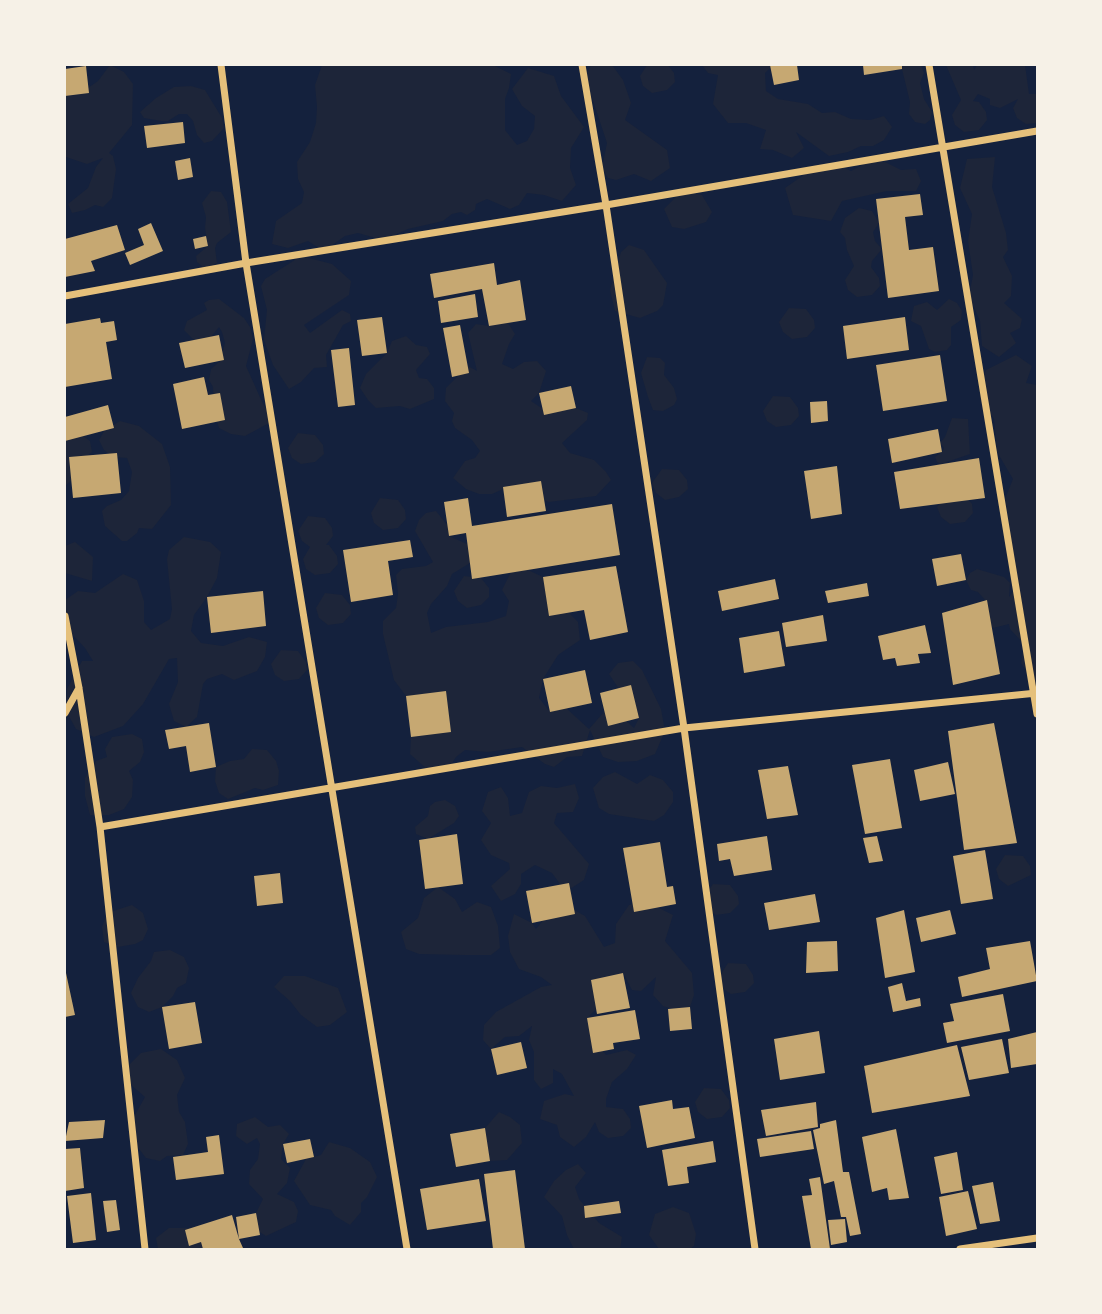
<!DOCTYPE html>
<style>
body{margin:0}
#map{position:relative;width:1102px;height:1314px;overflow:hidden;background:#14213d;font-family:Jost,sans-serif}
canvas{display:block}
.frame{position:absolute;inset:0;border:66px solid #f6f1e7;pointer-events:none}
</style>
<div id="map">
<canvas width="1102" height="1314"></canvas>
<div class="frame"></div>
</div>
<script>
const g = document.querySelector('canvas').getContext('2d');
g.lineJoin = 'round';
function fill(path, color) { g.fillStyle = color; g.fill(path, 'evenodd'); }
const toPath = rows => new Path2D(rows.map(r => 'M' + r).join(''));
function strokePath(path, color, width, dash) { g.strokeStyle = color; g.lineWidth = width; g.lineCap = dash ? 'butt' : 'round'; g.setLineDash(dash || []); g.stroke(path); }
fill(toPath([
 [110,65,124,72,133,84,132,125,109,153,113,156,116,169,112,198,103,207,95,205,85,210,72,213,68,204,88,188,96,167,103,158,87,164,66,157,65,96,78,95,98,81],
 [322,65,493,65,511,74,509,88,505,99,505,130,517,145,527,141,534,129,535,116,522,106,512,89,528,68,554,76,561,96,584,127,571,148,570,168,576,185,562,201,544,195,527,193,519,205,510,209,487,199,476,204,475,210,467,215,461,212,452,214,443,221,408,229,383,240,358,233,345,236,331,246,319,248,308,241,288,248,272,244,276,221,302,203,304,192,298,179,297,162,310,142,316,123,317,107,315,85],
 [591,65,612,65,623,80,631,103,625,120,667,150,670,168,651,181,634,174,616,180,608,178,602,168,607,143,585,77],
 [647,65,668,65,674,73,675,82,667,90,652,93,643,86,640,76],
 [702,65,773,65,765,73,766,91,778,99,808,104,822,113,835,112,851,119,870,120,884,116,892,127,884,140,873,146,861,146,848,152,829,156,796,132,804,148,792,158,773,150,760,149,766,130,746,123,728,123,713,104,718,75,708,73],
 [901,65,921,65,924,73,920,83,924,99,932,112,930,120,925,124,915,122,909,114,910,102],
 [946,65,973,65,974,70,977,65,1025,65,1029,94,1037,94,1037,123,1026,124,1017,118,1013,108,1018,99,1000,108,990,105,990,99,978,94,973,101,979,102,986,112,987,120,979,130,964,132,955,125,952,115,961,100],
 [191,86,205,90,222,118,224,128,212,141,204,143,197,135,193,121,187,114,179,114,168,121,161,121,144,118,140,112,156,98,174,87],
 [995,157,992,187,1006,233,1008,250,1003,257,1012,276,1011,296,1004,303,1022,319,1020,328,1010,333,1016,343,999,357,982,346,980,321,969,296,973,275,968,241,972,214,960,188,967,159],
 [868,162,885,162,901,170,916,169,921,181,916,191,887,191,842,201,831,221,793,215,785,188,808,172,835,164,851,171],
 [211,191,221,192,227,202,231,232,217,243,215,248,217,263,205,269,197,262,196,256,208,246,205,228,206,217,202,203],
 [682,191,702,195,712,212,706,222,684,229,672,227,664,209],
 [859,208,872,211,879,223,873,232,875,241,882,249,872,261,871,267,879,278,880,286,872,295,857,297,848,290,845,280,854,266,847,250,845,238,840,232,845,218],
 [629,245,644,250,667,283,663,305,657,311,640,318,615,311,610,290,621,252],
 [301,256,332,264,351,281,349,295,304,325,310,333,342,310,350,314,351,321,343,325,326,355,327,367,314,368,301,382,289,389,273,365,264,340,267,310,261,286,265,279],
 [219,299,244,318,250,327,253,339,246,366,263,404,269,411,269,423,245,436,231,434,219,428,214,412,213,387,209,380,211,369,220,361,225,343,222,332,219,327,207,342,194,340,184,330,187,321,207,310,204,303,209,300],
 [949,299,957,303,962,311,961,320,951,327,951,345,947,350,935,352,929,349,921,326,911,321,914,306,927,302,937,310],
 [789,308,806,309,814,320,815,328,807,337,792,339,783,332,779,322],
 [508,323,515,334,509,344,502,364,513,369,524,362,537,361,546,371,539,393,531,401,543,409,560,411,576,408,588,413,587,420,562,443,570,453,594,460,606,472,611,480,596,496,549,502,510,486,492,494,479,494,466,489,453,478,465,461,475,458,480,451,472,440,455,428,452,421,454,413,445,401,446,388,468,366,477,371,468,333,476,324,489,326],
 [406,336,416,345,427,347,430,354,416,370,419,378,427,379,434,388,434,399,410,409,400,406,376,408,368,400,360,388,366,374,387,353,392,341],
 [1016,355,1032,366,1026,383,1037,385,1037,683,1034,683,1021,663,1024,644,1010,629,1009,624,993,628,982,606,985,600,978,592,971,590,966,580,970,573,977,569,1004,577,1010,583,1009,597,1019,583,1011,566,1008,546,1010,528,1005,499,1013,479,997,452,994,419,980,397,979,386,986,370],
 [647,357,660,358,665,363,664,375,674,388,677,399,674,405,663,411,653,410,648,397,641,373],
 [773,396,790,397,798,408,799,416,791,425,776,427,767,421,763,411],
 [952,418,968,419,970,454,941,464,937,462,935,457,942,452,944,448,940,443,945,437],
 [120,421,139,426,162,444,170,467,171,505,152,529,139,528,137,533,127,541,122,541,105,526,102,511,107,506,121,500,129,491,132,472,127,458,113,457,104,450,99,440,104,431],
 [298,433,315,435,323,445,324,454,315,462,301,464,292,458,288,448],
 [83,436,90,441,92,452,77,464,71,476,71,481,65,486,65,441,68,438],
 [662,469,679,470,687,480,688,489,679,497,665,500,656,493,652,483],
 [947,492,964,494,972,504,973,513,965,522,950,524,941,517,937,507],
 [380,498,398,500,405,510,406,519,398,528,383,530,374,523,371,513],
 [436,511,448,526,449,536,467,544,470,563,452,574,447,586,431,604,427,613,431,633,446,627,488,622,506,616,509,601,502,590,511,572,528,570,543,577,568,612,578,622,580,640,558,655,543,679,539,698,550,712,566,708,589,729,604,712,621,716,634,728,639,718,634,700,619,689,609,674,618,663,633,661,642,670,661,709,665,731,655,754,637,761,618,762,603,757,590,730,582,756,567,757,554,767,545,764,522,747,488,752,465,750,456,757,449,768,429,771,410,754,411,737,428,735,442,726,449,714,436,693,406,696,394,680,383,634,383,621,396,608,398,594,396,575,402,569,426,566,433,562,415,531,419,520,426,513],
 [308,516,325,518,332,528,333,536,326,545,329,545,337,556,338,564,330,573,315,575,306,569,303,559,310,547,302,541,298,531],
 [184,537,210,542,221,552,217,578,207,597,194,615,191,631,201,643,223,646,249,637,267,642,265,657,257,671,234,680,222,674,207,679,203,684,197,717,186,727,174,721,169,704,178,682,177,658,169,659,143,704,123,726,94,737,76,729,66,711,67,689,82,661,93,661,85,648,65,627,65,600,78,591,95,593,123,574,137,580,144,601,144,622,151,630,170,619,172,609,167,559,169,550],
 [75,542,93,557,92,581,65,573,65,546],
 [464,576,481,578,489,588,489,597,481,605,467,608,458,601,454,591],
 [325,593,342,595,350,605,351,614,343,623,328,625,319,618,316,608],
 [281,650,298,651,306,662,307,670,299,679,284,681,275,675,271,664],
 [132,734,142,739,144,752,140,762,129,771,133,780,132,797,124,809,109,815,90,815,85,796,85,778,96,761,107,757,105,749,112,737],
 [252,749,267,750,276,761,279,771,278,785,263,790,255,788,228,799,219,793,215,781,216,767,230,761,244,759],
 [615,772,637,784,650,775,663,780,673,792,673,802,664,815,654,821,609,814,599,808,593,788,603,777],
 [575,784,579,798,573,812,557,813,554,823,589,864,584,880,570,889,560,884,552,873,535,865,521,874,521,884,515,894,501,901,491,886,510,869,509,863,491,855,481,840,491,823,482,811,488,792,501,787,508,798,510,816,522,813,529,792,541,786,557,788],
 [445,800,455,806,459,816,454,823,428,839,416,834,415,827,428,816,430,806,435,802],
 [1005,855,1023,856,1030,866,1031,875,1008,886,999,879,996,869],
 [713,884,730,885,738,896,739,904,730,913,716,915,707,909,703,899],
 [438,887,455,899,462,912,477,902,491,907,498,926,500,948,491,955,465,955,419,954,406,949,401,932,418,918,424,898],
 [645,901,673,915,665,941,692,973,694,995,690,1007,673,1009,663,1006,653,995,656,977,641,991,632,990,623,973,599,978,595,1000,596,1009,587,1018,597,1043,606,1055,627,1050,636,1055,627,1069,612,1082,606,1099,606,1107,623,1109,630,1119,631,1128,623,1136,608,1138,599,1132,595,1122,586,1137,574,1147,560,1137,557,1125,540,1119,544,1101,565,1094,574,1096,562,1074,553,1069,553,1083,541,1089,534,1080,534,1052,529,1040,532,1026,519,1036,505,1037,491,1049,483,1040,484,1025,496,1012,541,987,552,985,541,977,519,969,510,952,508,936,514,914,532,923,536,929,549,913,569,907,585,916,604,947,615,943,616,924,629,905],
 [132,905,143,913,148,929,143,940,135,944,118,947,104,942,102,927,107,913],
 [170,950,184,957,189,968,186,983,177,988,173,996,162,1007,149,1012,138,1007,131,993,138,978,151,961,154,952],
 [728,963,746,964,753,975,754,983,745,992,731,994,722,988,719,977],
 [284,976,305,976,338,988,347,1012,330,1025,317,1027,301,1015,290,1001,274,987],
 [161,1049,177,1060,185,1078,177,1095,179,1112,185,1122,188,1144,183,1155,167,1156,160,1161,146,1158,136,1145,131,1122,145,1097,130,1084,124,1070,141,1053],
 [704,1088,721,1089,729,1100,730,1108,722,1117,707,1119,698,1112,695,1102],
 [499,1112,510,1117,520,1125,522,1143,507,1160,490,1161,485,1128],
 [255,1117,268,1127,280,1125,289,1134,283,1144,281,1159,290,1168,287,1183,277,1194,294,1202,298,1211,296,1222,266,1236,253,1228,256,1213,263,1199,249,1184,250,1170,258,1159,260,1144,257,1138,247,1144,236,1136,237,1124],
 [329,1142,350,1148,370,1162,377,1177,367,1197,361,1203,361,1212,350,1225,335,1216,331,1210,310,1205,294,1181,306,1159,321,1155],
 [578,1164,586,1173,575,1187,579,1199,599,1223,622,1237,620,1249,574,1249,567,1235,562,1216,544,1197,554,1181,566,1170],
 [673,1207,689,1213,696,1234,694,1246,690,1249,659,1249,649,1235,655,1214],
 [169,1228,190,1228,208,1249,158,1249,156,1238]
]), '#1d2539');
fill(toPath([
 [770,65,797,65,799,80,774,85],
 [863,65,902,65,902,69,864,75],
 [86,66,89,93,65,96,65,69],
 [183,122,185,143,147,148,144,126],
 [190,158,193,177,178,180,175,161],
 [920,194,923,215,905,217,909,250,933,247,939,291,888,298,876,199],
 [151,223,163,251,130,265,125,253,144,245,138,229],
 [117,225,125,250,91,261,95,271,65,277,65,239],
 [206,236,208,246,195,249,193,239],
 [494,263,497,285,520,280,526,320,489,326,482,289,434,298,430,274],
 [475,294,478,317,441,323,438,301],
 [382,317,387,353,362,356,357,320],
 [905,317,909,350,847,359,843,326],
 [100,318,101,323,114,321,117,340,106,342,112,379,65,387,65,324],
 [460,325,469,373,452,377,443,328],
 [219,335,224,360,185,368,179,343],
 [349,348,355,405,338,407,331,350],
 [940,355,947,401,883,411,876,365],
 [204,377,208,395,220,393,225,420,182,429,173,384],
 [571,386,576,408,544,415,539,393],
 [827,401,828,421,811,423,810,402],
 [108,405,114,428,65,441,65,417],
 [938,429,942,452,892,463,888,439],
 [117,453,121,493,73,498,69,457],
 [979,458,985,498,900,509,894,472],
 [837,466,842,514,811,519,804,471],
 [541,481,546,511,507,517,503,487],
 [468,498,472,526,612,504,620,555,472,579,466,533,449,536,444,502],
 [410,540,413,557,388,561,393,595,351,602,343,550],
 [961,554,966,580,937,586,932,559],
 [616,566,628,632,590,640,584,610,549,616,543,577],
 [775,579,779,599,722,611,718,591],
 [867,583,869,596,828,603,825,591],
 [263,591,266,626,211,633,207,597],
 [987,600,1000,674,953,685,942,613],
 [823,615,827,641,786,647,782,623],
 [925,625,931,653,918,654,920,663,897,666,895,658,883,660,878,636],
 [779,631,785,666,744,673,739,638],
 [585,670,592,703,550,712,543,679],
 [631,685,639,718,608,726,600,693],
 [446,691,451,732,411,737,406,696],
 [209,723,216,767,190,772,186,746,169,749,165,730],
 [994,723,1017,843,964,850,948,731],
 [890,759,902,828,865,834,852,765],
 [948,762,955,794,920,801,914,770],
 [788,766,798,815,767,819,758,770],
 [457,834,463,884,425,889,419,840],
 [767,836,772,870,734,876,730,859,719,861,717,844],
 [877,836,883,861,869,863,863,838],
 [660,842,667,887,673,886,676,904,634,912,623,848],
 [985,850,993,899,961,904,953,856],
 [280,873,283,903,257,906,254,876],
 [569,883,575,914,532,923,526,891],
 [815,894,820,922,769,930,764,903],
 [904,910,915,972,885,978,876,918],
 [950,910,956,934,921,942,916,918],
 [837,941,838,971,806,973,807,942],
 [1030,941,1037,981,962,997,958,977,990,969,986,948],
 [66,973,75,1015,65,1017,65,974],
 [623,973,630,1008,597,1014,591,980],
 [902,983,906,1001,920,998,921,1006,893,1012,888,987],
 [1003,994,1010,1031,947,1043,943,1023,954,1021,950,1004],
 [195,1002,202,1043,169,1049,162,1007],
 [690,1007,692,1029,670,1031,668,1009],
 [635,1010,640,1039,613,1043,614,1049,593,1053,587,1018],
 [819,1031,825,1073,780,1080,774,1039],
 [1037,1032,1037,1064,1011,1068,1008,1039],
 [1002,1039,1009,1073,969,1080,961,1047],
 [521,1042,527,1068,497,1075,491,1049],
 [957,1045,970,1096,872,1113,864,1066],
 [672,1100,673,1109,689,1107,695,1138,647,1148,639,1106],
 [816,1102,818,1127,766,1136,761,1110],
 [105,1120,103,1138,65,1141,69,1122],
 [836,1120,843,1172,849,1172,861,1234,850,1236,846,1217,841,1217,834,1181,824,1184,813,1130,820,1128,820,1124],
 [485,1128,490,1161,456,1167,450,1134],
 [896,1129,909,1198,889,1200,887,1188,872,1192,862,1137],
 [811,1131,814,1149,760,1157,757,1139],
 [219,1135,224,1174,176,1180,173,1157,208,1152,206,1137],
 [310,1139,314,1157,287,1163,283,1144],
 [713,1141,716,1162,687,1167,689,1183,668,1186,662,1150],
 [80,1148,84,1188,65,1191,65,1149],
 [957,1152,963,1190,941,1194,934,1157],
 [515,1170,525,1249,493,1249,484,1174],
 [820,1177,830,1249,811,1249,802,1196,812,1195,809,1179],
 [479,1179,486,1221,427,1230,420,1189],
 [993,1182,1000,1221,980,1224,972,1186],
 [968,1191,977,1229,946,1236,939,1197],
 [91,1193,96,1240,73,1243,67,1196],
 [116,1200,120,1230,107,1232,103,1201],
 [619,1201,621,1213,585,1218,584,1206],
 [256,1213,260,1235,239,1239,243,1248,203,1249,201,1242,189,1246,185,1230,232,1215,239,1239,236,1217],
 [845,1219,847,1242,831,1245,828,1220]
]), '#c6a872');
strokePath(toPath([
 [221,65,246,263,407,1249],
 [582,65,606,205,684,728,755,1249],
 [929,65,1037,714],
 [65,296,246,263,606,205,1037,131],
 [65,616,79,688,100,827,145,1249],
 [65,713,79,688],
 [100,827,684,728,1037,693],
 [960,1249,1037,1238]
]), '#e5c07b', 7);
</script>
